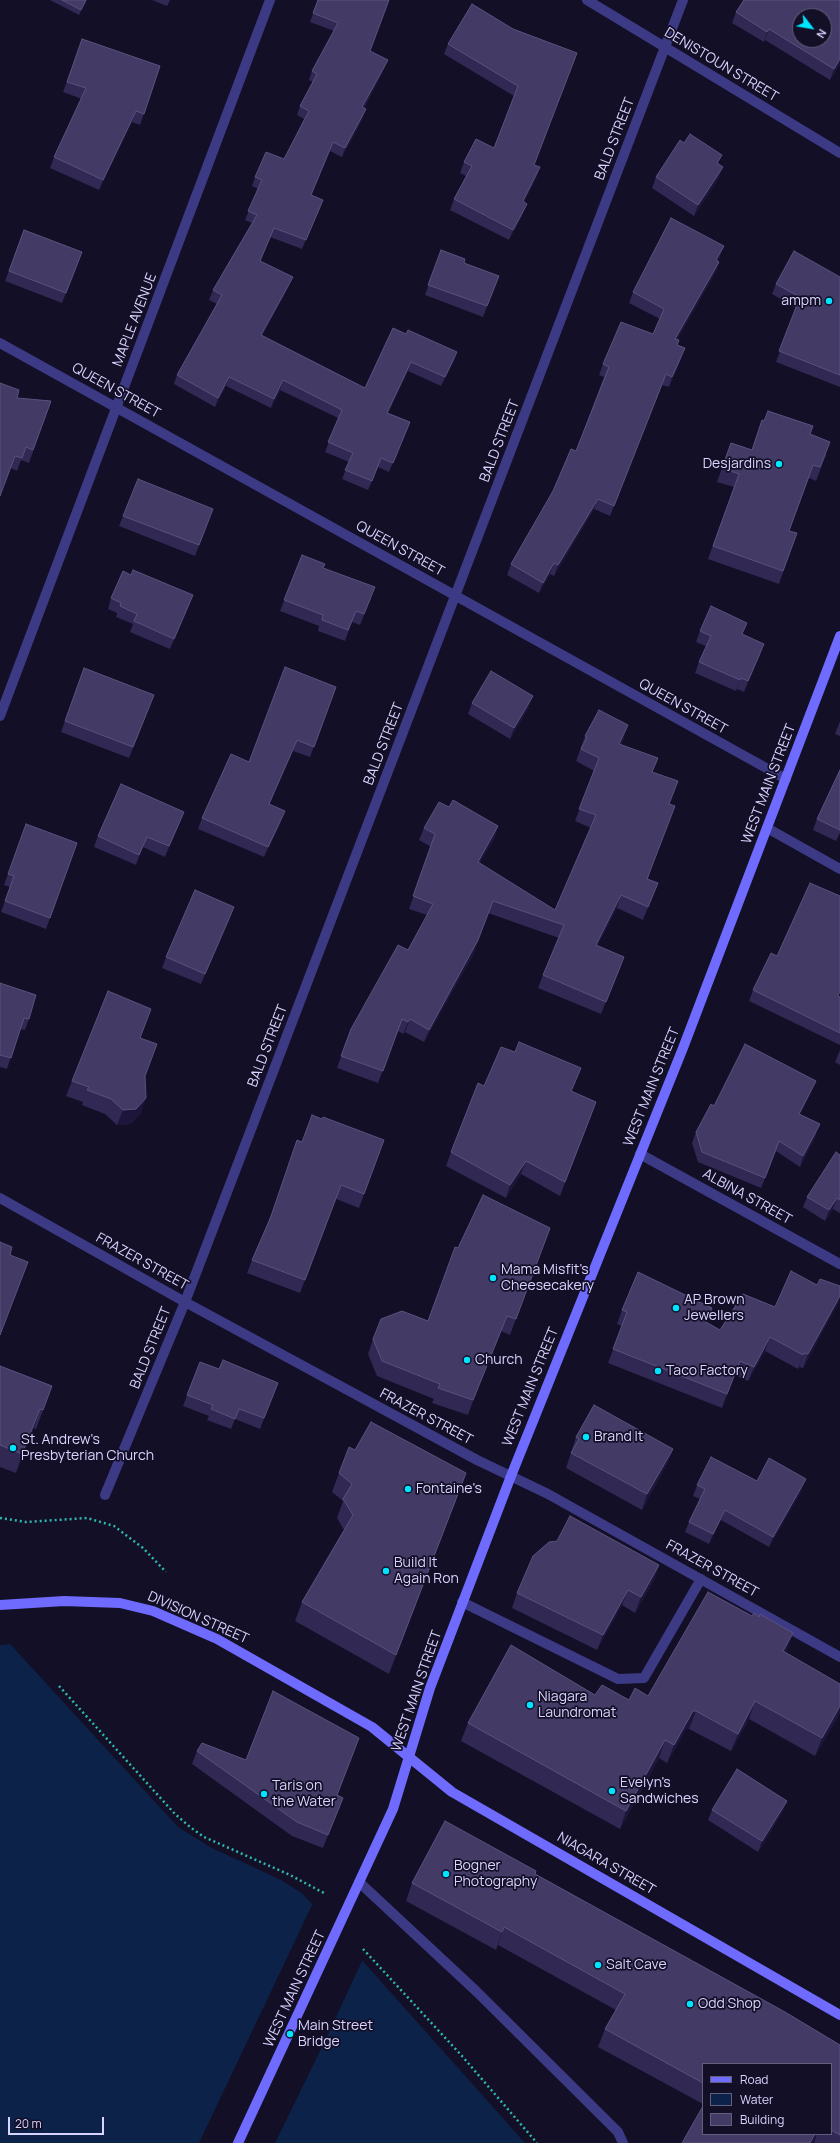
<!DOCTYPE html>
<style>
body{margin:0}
#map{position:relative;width:840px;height:2143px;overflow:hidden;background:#130f26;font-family:Manrope,sans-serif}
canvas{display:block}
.legend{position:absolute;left:702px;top:2063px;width:130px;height:72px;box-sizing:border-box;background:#130f26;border:1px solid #625e7d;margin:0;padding:5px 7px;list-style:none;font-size:12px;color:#d9d4ff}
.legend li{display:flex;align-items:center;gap:8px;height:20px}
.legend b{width:20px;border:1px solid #625e7d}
.north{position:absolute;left:792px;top:8px;width:40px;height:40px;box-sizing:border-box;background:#130f26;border:1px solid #625e7d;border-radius:50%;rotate:121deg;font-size:11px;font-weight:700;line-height:16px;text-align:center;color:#d9d4ff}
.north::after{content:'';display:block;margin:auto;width:14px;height:18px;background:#00e5ff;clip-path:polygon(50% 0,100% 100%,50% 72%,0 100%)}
.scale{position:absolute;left:8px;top:2117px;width:96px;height:18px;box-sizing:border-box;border:2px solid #d9d4ff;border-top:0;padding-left:5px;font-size:12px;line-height:14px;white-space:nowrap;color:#d9d4ff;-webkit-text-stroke:3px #130f26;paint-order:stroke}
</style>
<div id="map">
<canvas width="840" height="2143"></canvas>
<ul class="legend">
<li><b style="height:5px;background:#6f6bff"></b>Road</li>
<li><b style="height:11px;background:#0c2248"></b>Water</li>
<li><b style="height:11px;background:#433a66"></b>Building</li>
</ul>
<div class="north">N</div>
<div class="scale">20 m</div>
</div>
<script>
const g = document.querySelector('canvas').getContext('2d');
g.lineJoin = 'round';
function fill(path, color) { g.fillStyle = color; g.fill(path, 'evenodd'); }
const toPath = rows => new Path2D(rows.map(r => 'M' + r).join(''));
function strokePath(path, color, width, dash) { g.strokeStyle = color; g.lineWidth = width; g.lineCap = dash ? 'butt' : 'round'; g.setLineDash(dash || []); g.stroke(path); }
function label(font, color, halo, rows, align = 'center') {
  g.font = font + ' Manrope,sans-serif'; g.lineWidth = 3.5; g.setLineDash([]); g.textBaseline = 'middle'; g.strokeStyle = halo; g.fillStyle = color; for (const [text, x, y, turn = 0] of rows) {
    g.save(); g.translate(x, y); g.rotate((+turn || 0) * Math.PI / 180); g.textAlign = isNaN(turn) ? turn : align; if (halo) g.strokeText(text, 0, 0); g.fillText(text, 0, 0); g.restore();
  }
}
fill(toPath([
 [0,1633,178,1827,210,1847,281,1880,303,1894,525,2143,0,2143]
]), '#0c2248');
fill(toPath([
 [0,1631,1,1632,12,1644,0,1645],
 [313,1903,363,1959,322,2047,275,2143,199,2143]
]), '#130f26');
strokePath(toPath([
 [0,1518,26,1522,87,1518,114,1526,143,1548,166,1572],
 [59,1686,175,1814,190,1827,204,1837,290,1875,324,1893],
 [363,1949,462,2056,537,2143]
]), '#2fb8b0', 2.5, [2, 3]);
strokePath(toPath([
 [462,1602,618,1679,644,1678,701,1579],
 [359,1882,476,1991,618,2132,623,2143]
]), '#3d3a85', 10);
strokePath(toPath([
 [587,0,840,153],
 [0,343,786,779],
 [0,716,270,0],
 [767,828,840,869],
 [640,1154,840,1264],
 [0,1198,185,1302,477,1460,548,1494,840,1657],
 [105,1495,185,1302,683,0]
]), '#3d3a85', 10);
strokePath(toPath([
 [0,1605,64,1601,120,1603,153,1611,217,1639,372,1727,452,1792,840,2015],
 [238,2143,393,1809,430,1688,511,1476,683,1048,840,636]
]), '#6f6bff', 10);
fill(toPath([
 [50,0,87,0,79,15],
 [152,0,170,0,167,6],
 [318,0,370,51,384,69,364,108,363,118,342,157,330,151,311,195,323,200,302,249,270,237,260,262,289,286,262,336,365,388,393,328,454,361,441,386,408,371,388,413,410,422,389,472,378,467,368,490,342,479,349,462,325,452,338,418,280,390,271,408,226,386,215,407,174,384,177,375,217,304,209,300,213,290,252,223,245,220,258,189,252,186,255,177,284,159,304,119,297,115,300,106,313,82,309,80,312,71,334,31,310,22],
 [742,0,840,0,840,64,830,80,765,40,764,42,732,23,736,12,743,1],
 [513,29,534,165,540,167,536,178,524,202,523,214,509,240,450,210,454,199,466,176,460,173,464,162,494,148,514,96,444,54,448,44],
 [82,39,160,66,140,125,132,122,99,190,50,168,54,157,82,99,63,92],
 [684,143,719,164,719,178,694,216,652,188,656,177],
 [24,230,82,252,62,303,5,281],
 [441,250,464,263,499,276,483,317,425,295],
 [720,257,718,261,719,262,715,273,677,340,678,345,685,348,681,359,669,387,662,385,610,516,594,509,554,576,550,574,539,593,507,575,511,564,553,491,576,451,604,377,599,375,603,364,653,334,660,319,629,303,633,292],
 [840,277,840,387,776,362,796,308,772,294,776,284],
 [17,398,51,401,29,463,21,460,17,471,11,468],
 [810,434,826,455,816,481,809,478,789,531,797,533,779,584,708,559,734,487,717,482,731,443,752,450],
 [123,516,209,520,195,556,119,526],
 [302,555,371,598,360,625,352,622,345,641,318,631,319,626,280,611],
 [111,598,189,606,170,649,130,632,133,624,116,617,117,613,108,609],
 [700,631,743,635,760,655,744,692,737,689,736,691,695,673,699,662,706,646,696,642],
 [84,668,154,695,129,758,61,732],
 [336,687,310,757,293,751,269,804,281,822,264,857,198,829,202,818,249,762],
 [472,703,529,707,510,739,468,714],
 [840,721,840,736,835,734],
 [585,736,624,738,621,744,652,772,669,804,648,879,658,883,643,920,617,908,597,946,624,957,601,1014,538,988,543,975,559,938,488,913,474,953,424,1042,405,1032,403,1034,398,1031,378,1083,337,1068,351,1029,408,950,427,915,409,909,431,847,419,840,424,828,449,807,498,826,494,839,479,864,555,910,591,828,575,821,594,771,576,761],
 [840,770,840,833,836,841,813,830,817,819],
 [180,823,165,857,143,847,136,865,94,847,98,836],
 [77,843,46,929,1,912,10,887,4,885,8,874],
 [230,918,201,984,162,968,166,957],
 [0,983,29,1019,25,1030,20,1029,7,1069,0,1067],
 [753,990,838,997,840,997,840,1045,749,1001],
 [140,1038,145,1076,141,1113,130,1124,117,1125,105,1114,82,1105,83,1102,66,1096,72,1081],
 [840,1050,840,1065,835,1062],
 [576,1082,572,1092,596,1102,560,1196,521,1174,506,1198,446,1166,451,1152,484,1086],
 [812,1091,800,1114,816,1135,800,1167,776,1151,761,1188,698,1162,692,1143,696,1132,714,1106],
 [322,1119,384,1140,359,1208,336,1199,300,1293,247,1273,252,1260,302,1142],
 [840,1155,840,1213,833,1209,825,1221,803,1207,807,1197],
 [550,1228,510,1335,501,1331,468,1415,432,1403,434,1399,377,1376,368,1354,373,1339,428,1321,458,1248],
 [839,1301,803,1368,799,1367,798,1369,765,1351,748,1381,735,1375,722,1408,608,1363,622,1326,617,1324,622,1310,707,1323,720,1330,775,1307],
 [0,1366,52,1386,36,1429,34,1428,16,1473,0,1467],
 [274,1393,260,1429,235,1419,231,1429,207,1420,209,1416,183,1406,187,1395],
 [576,1437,673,1449,667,1464,642,1510,566,1468],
 [355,1450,459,1492,389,1674,295,1621,302,1602,344,1530,337,1518,343,1501,332,1492,339,1473],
 [757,1481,802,1490,769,1547,721,1520,709,1544,685,1532,689,1522,700,1499,693,1496,697,1485],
 [659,1565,654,1580,635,1613,622,1605,597,1650,512,1608,517,1593],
 [787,1651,785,1653,840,1713,815,1756,749,1719,731,1751,689,1729,686,1729,667,1763,659,1758,620,1829,461,1741,468,1723,595,1695,629,1700,648,1696],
 [197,1751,246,1760,354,1751,337,1795,343,1798,323,1848,292,1836,192,1764],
 [712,1810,783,1811,758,1852,708,1820],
 [535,1874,840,2045,840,2143,815,2143,814,2142,814,2143,682,2143,703,2134,831,2134,831,2064,703,2064,703,2104,598,2047,605,2029,616,2010,498,1945,496,1950,406,1901,412,1883]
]), '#312854');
fill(toPath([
 [86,0,87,0,79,15,81,10],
 [769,29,765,40,764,42,767,32],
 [840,59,840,64,830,80,834,69],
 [388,60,384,69,359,116,362,107],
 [366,109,363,118,342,157,345,148],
 [136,111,132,122,99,190,103,180],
 [333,142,330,151,308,204,311,195],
 [722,155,718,165,717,163],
 [540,167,536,178,519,212,523,201],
 [723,167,719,178,694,216,698,205],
 [323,200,320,209,302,249,306,240],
 [527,204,523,214,509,240,513,230],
 [724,246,720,257,712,271,716,260],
 [719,262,715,273,672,349,675,339],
 [293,277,289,286,257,345,261,335],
 [685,348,681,359,669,387,672,377],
 [457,352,454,361,441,386,445,377],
 [411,362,408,371,384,422,387,413],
 [229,377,226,386,215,407,218,398],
 [283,380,280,390,271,408,274,399],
 [598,499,594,509,554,576,558,565],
 [554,563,550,574,539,593,543,583],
 [193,595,189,606,170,649,174,639],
 [764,644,760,655,744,692,748,681],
 [741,678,737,689,736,691,740,680],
 [533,696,529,707,510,739,514,728],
 [628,725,624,738,614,756,619,744],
 [297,740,293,751,265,815,269,804],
 [285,811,281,822,264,857,268,847],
 [184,812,180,823,165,857,169,846],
 [498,826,494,839,473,875,478,862],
 [147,837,143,847,136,865,139,855],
 [658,883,653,896,643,920,648,907],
 [621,895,617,908,591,958,596,945],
 [493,901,474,953,424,1042,429,1030],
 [234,907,230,918,201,984,205,974],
 [624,957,620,970,601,1014,606,1002],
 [410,1019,405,1032,403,1034,408,1022],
 [581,1068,576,1082,566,1105,571,1091],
 [816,1081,812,1091,795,1124,799,1114],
 [146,1098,141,1113,130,1124,117,1125,123,1110],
 [820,1124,816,1135,800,1167,803,1156],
 [526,1161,521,1174,506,1198,510,1185],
 [837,1198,833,1209,825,1221,829,1210],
 [840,1296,839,1301,803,1368,808,1354],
 [507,1316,501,1331,468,1415,473,1400],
 [770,1337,765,1351,748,1381,754,1367],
 [804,1353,799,1367,798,1369,803,1355],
 [740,1361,735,1375,722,1408,727,1394],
 [40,1409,34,1428,16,1473,22,1454],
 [673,1449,667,1464,642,1510,647,1494],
 [466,1473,459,1492,389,1674,396,1655],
 [806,1479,802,1490,769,1547,773,1537],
 [725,1510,721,1520,709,1544,713,1534],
 [659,1565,654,1580,635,1613,641,1597],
 [628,1590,622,1605,597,1650,603,1635],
 [793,1633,787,1651,776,1669,783,1651],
 [755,1701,749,1719,731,1751,738,1734],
 [840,1706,840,1713,815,1756,822,1738],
 [693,1711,696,1711,689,1729,686,1729,667,1763,674,1745],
 [665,1740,659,1758,620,1829,626,1811],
 [343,1798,338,1811,323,1848,328,1835],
 [787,1801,783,1811,758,1852,762,1841],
 [504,1927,498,1945,496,1950,502,1932],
 [815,2134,817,2134,814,2143,810,2143]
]), '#1d163a');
const building = toPath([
 [62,0,86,0,81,10,62,0],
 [318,0,389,0,370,51,388,60,362,107,366,109,345,148,333,142,311,195,323,200,306,240,274,228,260,261,293,277,261,335,365,388,393,328,406,334,408,330,457,352,445,377,411,362,387,413,410,422,393,463,381,458,372,481,345,470,353,453,328,442,342,410,283,380,274,399,229,377,218,398,177,375,222,295,213,290,257,215,248,211,262,180,255,177,266,152,284,159,309,111,300,106,317,74,312,71,338,23,313,13,318,0],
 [744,0,840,0,840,59,834,69,769,29,767,32,736,12,744,0],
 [800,16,824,16,824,40,800,40,800,16],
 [472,4,513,29,577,53,534,165,540,167,523,201,527,204,513,230,454,199,472,166,464,162,476,139,494,148,518,86,448,44,472,4],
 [82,39,160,66,144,114,136,111,103,180,54,157,86,88,67,82,82,39],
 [690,134,722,155,717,163,723,167,698,205,656,177,680,140,684,143,690,134],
 [671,218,724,246,716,260,719,262,675,339,679,340,677,345,685,348,672,377,666,374,614,506,598,499,558,565,554,563,543,583,511,564,553,491,571,449,576,451,609,367,603,364,621,322,653,334,664,309,633,292,671,218],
 [24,230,82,252,66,293,9,271,24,230],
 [441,250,465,259,464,263,499,276,487,306,428,285,441,250],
 [794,251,840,277,840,375,779,351,800,297,776,284,794,251],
 [0,383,19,390,17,398,51,401,33,450,26,447,22,458,15,456,0,496,0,383],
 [768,411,813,426,810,434,830,442,820,467,813,465,789,531,797,533,783,571,713,546,739,474,722,468,731,443,752,450,762,420,764,421,768,411],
 [138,479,213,509,199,545,123,516,138,479],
 [302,555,325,564,323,568,375,587,364,614,356,611,348,630,322,620,323,615,284,600,302,555],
 [133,570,193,595,174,639,134,621,137,614,120,606,121,603,111,598,123,571,131,575,133,570],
 [711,606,747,623,742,634,764,644,748,681,741,678,740,680,699,662,711,636,700,631,711,606],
 [285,667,336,687,314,747,297,740,269,804,285,811,268,847,202,818,231,754,249,762,285,667],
 [84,668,154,695,133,747,65,721,84,668],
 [491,671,533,696,514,728,472,703,491,671],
 [599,710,628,725,619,744,658,758,652,772,678,781,669,804,675,806,647,879,658,883,648,907,621,895,596,945,624,957,606,1002,543,975,564,925,493,901,478,940,429,1030,410,1019,408,1022,402,1019,383,1071,341,1056,351,1029,398,945,408,950,433,904,413,896,435,834,424,828,439,802,449,807,453,800,498,826,478,862,555,910,596,815,579,809,599,758,581,749,587,737,585,736,599,710],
 [840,770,840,830,817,819,840,770],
 [121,784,184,812,169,846,147,837,139,855,98,836,121,784],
 [26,824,77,843,50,918,5,901,14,876,8,874,26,824],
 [810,883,840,896,840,991,838,996,840,997,840,1033,753,990,771,953,777,956,810,883],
 [195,890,234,907,205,974,166,957,195,890],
 [0,983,36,995,29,1019,24,1018,11,1058,0,1055,0,983],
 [108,991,151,1009,140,1038,157,1044,145,1076,146,1098,136,1109,123,1110,111,1099,87,1090,89,1087,72,1081,108,991],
 [519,1042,581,1068,571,1091,596,1102,565,1182,526,1161,510,1185,451,1152,478,1083,484,1086,501,1047,515,1052,519,1042],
 [745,1044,816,1081,799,1114,820,1124,803,1156,779,1141,765,1178,702,1152,696,1132,711,1104,714,1106,745,1044],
 [312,1115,322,1119,323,1117,384,1140,364,1194,341,1185,305,1280,252,1260,270,1219,297,1140,302,1142,312,1115],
 [836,1152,840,1155,840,1200,837,1198,829,1210,807,1197,836,1152],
 [483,1195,550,1228,516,1319,507,1316,473,1400,438,1388,440,1384,382,1361,373,1339,381,1319,402,1311,428,1321,455,1247,458,1248,483,1195],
 [0,1242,12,1247,10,1255,28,1262,0,1335,0,1242],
 [791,1271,817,1285,820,1279,840,1286,840,1296,808,1354,804,1353,803,1355,770,1337,754,1367,740,1361,727,1394,613,1349,627,1312,622,1310,638,1272,712,1308,706,1322,720,1330,743,1294,775,1307,791,1271],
 [223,1360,278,1383,264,1418,239,1409,235,1419,211,1409,213,1405,187,1395,200,1362,219,1369,223,1360],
 [0,1366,52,1386,43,1410,40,1409,22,1454,0,1445,0,1366],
 [594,1405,673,1449,647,1494,571,1453,579,1439,576,1437,594,1405],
 [371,1422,466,1473,396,1655,302,1602,353,1515,343,1499,352,1484,339,1473,349,1447,355,1450,371,1422],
 [711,1457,757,1481,769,1458,806,1479,773,1537,725,1510,713,1534,689,1522,705,1489,697,1485,711,1457],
 [570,1516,659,1565,641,1597,628,1590,603,1635,517,1593,533,1556,549,1542,557,1541,570,1516],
 [708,1592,752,1616,754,1613,759,1617,760,1614,793,1633,783,1651,840,1684,840,1706,822,1738,755,1701,738,1734,696,1711,693,1711,674,1745,665,1740,626,1811,468,1723,511,1645,595,1695,602,1685,629,1700,635,1688,648,1696,708,1592],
 [273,1691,359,1738,337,1795,343,1798,328,1835,297,1822,197,1751,202,1743,246,1760,273,1691],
 [737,1769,787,1801,762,1841,712,1810,737,1769],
 [445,1821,536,1871,535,1874,785,2012,840,2045,840,2135,831,2130,831,2064,703,2064,703,2083,605,2029,625,1994,504,1927,502,1932,412,1883,445,1821],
 [703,2106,703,2134,815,2134,810,2143,682,2143,703,2106]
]);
fill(building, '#433a66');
strokePath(building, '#5a527e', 1);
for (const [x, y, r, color] of [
 [829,301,4,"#00e5ff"],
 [779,464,4,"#00e5ff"],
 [493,1278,4,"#00e5ff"],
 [676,1308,4,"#00e5ff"],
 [467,1360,4,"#00e5ff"],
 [658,1371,4,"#00e5ff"],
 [586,1437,4,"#00e5ff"],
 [13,1448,4,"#00e5ff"],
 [408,1489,4,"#00e5ff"],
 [386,1571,4,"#00e5ff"],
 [530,1705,4,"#00e5ff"],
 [612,1791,4,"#00e5ff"],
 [264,1794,4,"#00e5ff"],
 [446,1874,4,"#00e5ff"],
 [598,1965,4,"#00e5ff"],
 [690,2004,4,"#00e5ff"],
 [290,2034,4,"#00e5ff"]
]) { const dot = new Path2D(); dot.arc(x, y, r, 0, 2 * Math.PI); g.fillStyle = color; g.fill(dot); strokePath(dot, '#130f26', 1.5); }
label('14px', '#d9d4ff', '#130f26', [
 ["DENISTOUN STREET",721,65,31],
 ["BALD STREET",615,139,-69],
 ["MAPLE AVENUE",135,320,-69],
 ["QUEEN STREET",116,391,29],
 ["BALD STREET",500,441,-69],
 ["QUEEN STREET",400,549,29],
 ["QUEEN STREET",683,707,29],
 ["BALD STREET",384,744,-69],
 ["WEST MAIN STREET",769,784,-69],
 ["BALD STREET",268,1046,-69],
 ["WEST MAIN STREET",652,1087,-68],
 ["ALBINA STREET",747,1197,29],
 ["FRAZER STREET",142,1262,29],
 ["BALD STREET",151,1348,-68],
 ["WEST MAIN STREET",531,1387,-68],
 ["FRAZER STREET",426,1417,28],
 ["FRAZER STREET",712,1569,29],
 ["DIVISION STREET",198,1618,24],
 ["WEST MAIN STREET",417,1691,-71],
 ["NIAGARA STREET",606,1864,30],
 ["WEST MAIN STREET",295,1989,-65]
]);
label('14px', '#d9d4ff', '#130f26', [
 ["ampm",821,301,"right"],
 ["Desjardins",771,464,"right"],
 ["Mama Misfit's",501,1270],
 ["Cheesecakery",501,1286],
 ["AP Brown",684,1300],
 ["Jewellers",684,1316],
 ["Church",475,1360],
 ["Taco Factory",666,1371],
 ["Brand It",594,1437],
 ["St. Andrew's",21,1440],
 ["Presbyterian Church",21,1456],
 ["Fontaine's",416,1489],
 ["Build It",394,1563],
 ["Again Ron",394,1579],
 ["Niagara",538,1697],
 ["Laundromat",538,1713],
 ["Evelyn's",620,1783],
 ["Sandwiches",620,1799],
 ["Taris on",272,1786],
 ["the Water",272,1802],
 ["Bogner",454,1866],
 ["Photography",454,1882],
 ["Salt Cave",606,1965],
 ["Odd Shop",698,2004],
 ["Main Street",298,2026],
 ["Bridge",298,2042]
], 'left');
</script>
